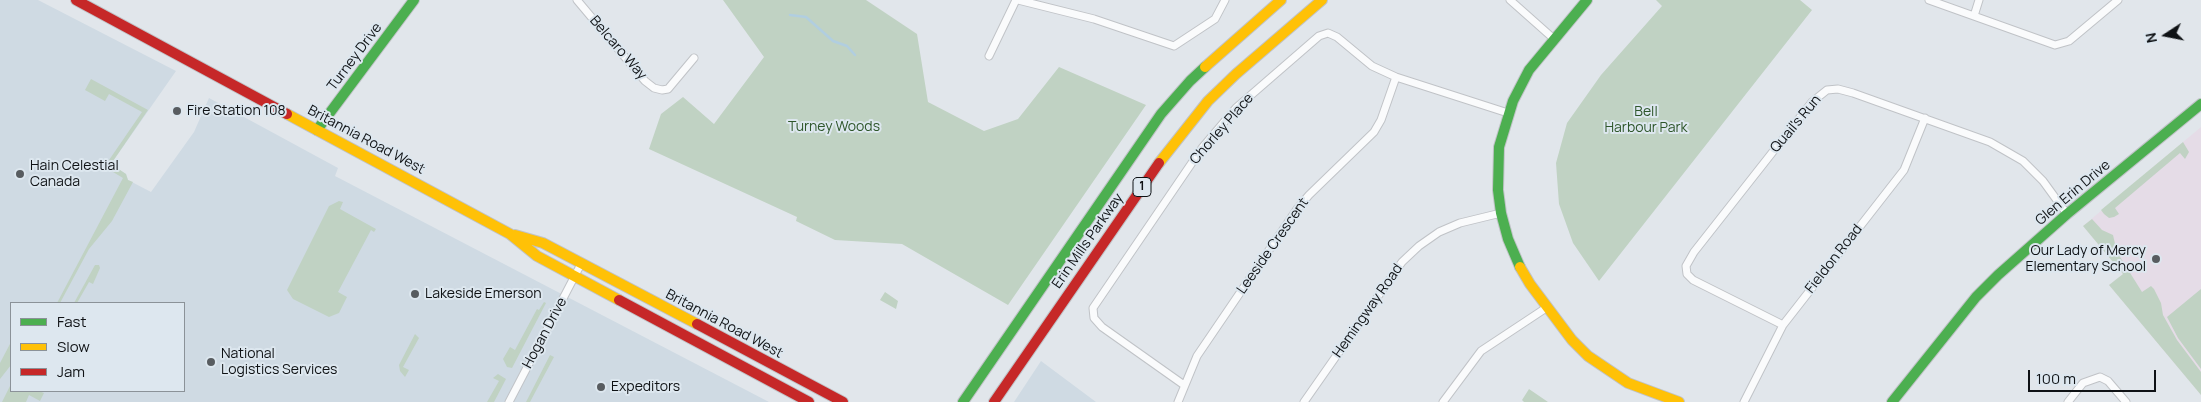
<!DOCTYPE html>
<style>
body{margin:0}
#map{position:relative;width:2201px;height:402px;overflow:hidden;background:#e1e6eb;font-family:Manrope,sans-serif}
canvas{display:block}
.legend{position:absolute;left:10px;top:302px;width:175px;height:90px;box-sizing:border-box;background:#dde7ef;border:1px solid #8b9298;margin:0;padding:6px 9px;list-style:none;font-size:15px;color:#0f1215}
.legend li{display:flex;align-items:center;gap:10px;height:25px}
.legend b{width:25px;border:1px solid #8b9298}
.north{position:absolute;left:2141px;top:10px;width:50px;height:50px;-webkit-text-stroke:4px #dde7ef;paint-order:stroke;rotate:259deg;font-size:14px;font-weight:700;line-height:20px;text-align:center;color:#0f1215}
.north::after{content:'';display:block;margin:auto;width:18px;height:22px;background:#0f1215;clip-path:polygon(50% 0,100% 100%,50% 72%,0 100%)}
.scale{position:absolute;left:2028px;top:370px;width:128px;height:22px;box-sizing:border-box;border:2px solid #0f1215;border-top:0;padding-left:6px;font-size:15px;line-height:18px;white-space:nowrap;color:#0f1215;-webkit-text-stroke:4px #dde7ef;paint-order:stroke}
</style>
<div id="map">
<canvas width="2201" height="402"></canvas>
<ul class="legend">
<li><b style="height:6px;background:#4caf50"></b>Fast</li>
<li><b style="height:6px;background:#ffc107"></b>Slow</li>
<li><b style="height:6px;background:#c62828"></b>Jam</li>
</ul>
<div class="north">N</div>
<div class="scale">100 m</div>
</div>
<script>
const g = document.querySelector('canvas').getContext('2d');
g.lineJoin = 'round';
function fill(path, color) { g.fillStyle = color; g.fill(path, 'evenodd'); }
const toPath = rows => new Path2D(rows.map(r => 'M' + r).join(''));
function strokePath(path, color, width, dash) { g.strokeStyle = color; g.lineWidth = width; g.lineCap = dash ? 'butt' : 'round'; g.setLineDash(dash || []); g.stroke(path); }
function label(font, color, halo, rows, align = 'center') {
  g.font = font + ' Manrope,sans-serif'; g.lineWidth = 4; g.setLineDash([]); g.textBaseline = 'middle'; g.strokeStyle = halo; g.fillStyle = color; for (const [text, x, y, turn = 0] of rows) {
    g.save(); g.translate(x, y); g.rotate((+turn || 0) * Math.PI / 180); g.textAlign = isNaN(turn) ? turn : align; if (halo) g.strokeText(text, 0, 0); g.fillText(text, 0, 0); g.restore();
  }
}
fill(toPath([
 [0,0,38,0,176,71,111,164,126,174,128,180,151,192,194,132,209,98,338,168,335,176,769,402,0,402],
 [11,303,184,303,184,391,11,391],
 [1041,361,1096,402,1014,402]
]), '#cfdae3');
fill(toPath([
 [2201,127,2201,395,2109,285,2123,274,2083,226]
]), '#e5dce7');
fill(toPath([
 [723,0,866,0,917,34,928,102,984,131,1018,119,1059,67,1146,105,1008,305,902,244,835,240,796,221,797,217,649,149,661,114,683,97,714,124,764,57],
 [1656,0,1800,0,1812,10,1599,281,1573,243,1559,204,1556,163,1567,123,1601,75,1662,6],
 [91,79,148,110,111,164,126,174,128,180,133,182,112,221,89,249,60,303,57,303,123,178,108,169,107,163,142,112,109,94,105,101,85,90],
 [2183,142,2189,152,2185,159,2180,153,2115,208,2119,214,2114,217,2109,218,2104,214,2101,210],
 [339,201,343,202,340,209,376,229,374,232,371,230,338,292,347,297,339,313,329,317,293,299,287,290,329,206],
 [2092,219,2102,230,2113,235,2117,252,2142,292,2151,286,2154,289,2161,303,2163,315,2177,340,2201,372,2201,395,2109,285,2123,274,2083,226],
 [95,265,99,265,100,268,93,284,89,282,77,303,74,303],
 [2201,289,2201,369,2178,338,2167,317],
 [885,292,898,301,896,309,880,300],
 [544,302,546,303,512,368,507,367,503,359,510,347,515,350,537,309,539,310],
 [415,334,419,338,403,367,409,370,405,377,400,371,399,365],
 [11,342,11,365,0,379,0,363],
 [550,355,554,357,530,402,526,402],
 [498,374,506,379,494,402,487,402,499,381,493,378],
 [11,384,11,391,39,391,44,393,40,401,29,395,26,402,2,402],
 [1529,389,1548,402,1524,402,1522,400]
]), '#c0d2c3');
strokePath(toPath([
 [790,15,806,17,833,41,847,46,855,55]
]), '#b1cee0', 2.5);
const street = toPath([
 [577,0,645,81,654,88,662,90,668,89,694,58],
 [1018,0,1094,19,1174,46,1215,19,1225,0],
 [1510,0,1554,39],
 [1929,0,2055,45,2069,41,2118,0],
 [1974,16,1979,0],
 [989,56,1016,0],
 [1783,325,1693,280,1687,274,1686,266,1694,252,1812,102,1827,90,1838,89,1853,93,1990,142,2023,161,2043,181,2067,214],
 [1184,385,1102,327,1094,318,1093,308,1202,148,1236,108,1319,36,1328,33,1337,37,1372,66,1396,77,1508,113],
 [509,402,581,264],
 [1178,402,1197,356,1297,209,1309,195,1374,132,1381,120,1396,77],
 [1304,402,1402,262,1419,246,1439,232,1460,223,1501,213],
 [1443,402,1481,351,1546,308],
 [1744,402,1783,325,1904,170,1925,118],
 [2068,402,2083,383,2100,377,2108,381,2126,402]
]);
const fast = toPath([
 [317,130,414,0],
 [1520,267,1508,239,1501,213,1498,190,1499,147,1513,101,1529,70,1587,0],
 [963,402,1161,114,1190,81,1205,67],
 [1892,402,1976,297,1998,275,2067,214,2201,104]
]);
const slow = toPath([
 [1205,67,1281,0],
 [287,114,510,234,537,256,619,300],
 [1159,163,1208,101,1236,74,1322,0],
 [515,235,543,243,697,324],
 [1520,267,1530,284,1572,340,1588,356,1628,383,1679,402]
]);
const jam = toPath([
 [76,0,287,114],
 [619,300,809,402],
 [697,324,843,402],
 [994,402,1159,163]
]);
strokePath(street, '#c0c3c7', 9);
strokePath(fast, '#c0c3c7', 12);
strokePath(slow, '#c0c3c7', 12);
strokePath(jam, '#c0c3c7', 12);
strokePath(street, '#fafbfc', 7);
strokePath(fast, '#4caf50', 10);
strokePath(slow, '#ffc107', 10);
strokePath(jam, '#c62828', 10);
for (const [x, y, r, color] of [
 [177,111,5,"#585c60"],
 [20,174,5,"#585c60"],
 [2156,259,5,"#585c60"],
 [415,294,5,"#585c60"],
 [211,362,5,"#585c60"],
 [601,387,5,"#585c60"]
]) { const dot = new Path2D(); dot.arc(x, y, r, 0, 2 * Math.PI); g.fillStyle = color; g.fill(dot); strokePath(dot, '#dde7ef', 2); }
for (const [x, y, w] of [
 [1142,187,18]
]) { const box = new Path2D(); box.roundRect(x - w / 2, y - 9.5, w, 19, 4); g.fillStyle = '#dde7ef'; g.fill(box); strokePath(box, '#0f1215', 1); }
label('bold 12px', '#0f1215', null, [
 ["1",1142,187]
]);
label('14px', '#0f1215', '#dde7ef', [
 ["Belcaro Way",618,48,49],
 ["Turney Drive",355,57,-53],
 ["Quail's Run",1796,124,-50],
 ["Chorley Place",1222,129,-49],
 ["Britannia Road West",366,140,28],
 ["Glen Erin Drive",2073,193,-40],
 ["Erin Mills Parkway",1088,241,-55],
 ["Leeside Crescent",1273,246,-55],
 ["Fieldon Road",1834,259,-52],
 ["Hemingway Road",1368,311,-55],
 ["Britannia Road West",724,324,28],
 ["Hogan Drive",545,333,-62]
]);
label('14px', '#0f1215', '#dde7ef', [
 ["Fire Station 108",187,111],
 ["Hain Celestial",30,166],
 ["Canada",30,182],
 ["Our Lady of Mercy",2146,251,"right"],
 ["Elementary School",2146,267,"right"],
 ["Lakeside Emerson",425,294],
 ["National",221,354],
 ["Logistics Services",221,370],
 ["Expeditors",611,387]
], 'left');
label('14px', '#2e562a', '#dde7ef', [
 ["Bell",1646,112],
 ["Harbour Park",1646,128],
 ["Turney Woods",834,127]
]);
</script>
